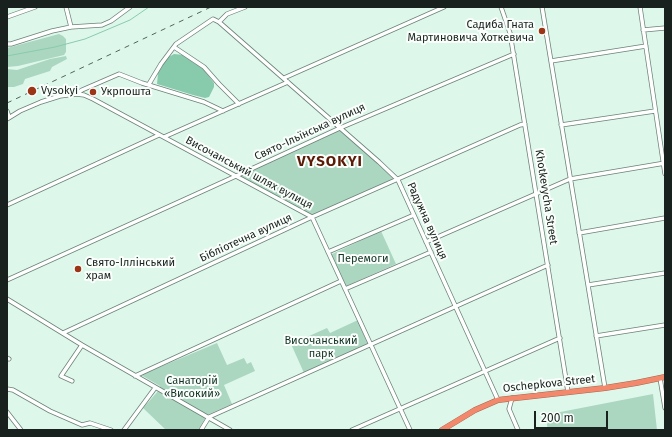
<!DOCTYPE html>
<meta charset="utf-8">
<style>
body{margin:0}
#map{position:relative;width:672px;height:437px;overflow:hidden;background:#def7eb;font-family:"Fira Sans",sans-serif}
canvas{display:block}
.frame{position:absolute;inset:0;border:8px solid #18211d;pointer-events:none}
.scale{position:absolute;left:534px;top:411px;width:74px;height:18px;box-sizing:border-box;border:2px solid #18211d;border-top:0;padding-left:5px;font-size:12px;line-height:14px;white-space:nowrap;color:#18211d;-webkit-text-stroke:3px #fafffc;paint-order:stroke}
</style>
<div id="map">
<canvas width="672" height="437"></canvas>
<div class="frame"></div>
<div class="scale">200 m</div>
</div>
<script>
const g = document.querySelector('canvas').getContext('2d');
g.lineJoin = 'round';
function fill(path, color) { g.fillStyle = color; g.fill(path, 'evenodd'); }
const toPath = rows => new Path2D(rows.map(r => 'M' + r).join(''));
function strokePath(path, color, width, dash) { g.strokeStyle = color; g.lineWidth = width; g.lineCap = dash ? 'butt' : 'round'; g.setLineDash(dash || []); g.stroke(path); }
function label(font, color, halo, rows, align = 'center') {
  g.font = font + ' "Fira Sans",sans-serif'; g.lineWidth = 4; g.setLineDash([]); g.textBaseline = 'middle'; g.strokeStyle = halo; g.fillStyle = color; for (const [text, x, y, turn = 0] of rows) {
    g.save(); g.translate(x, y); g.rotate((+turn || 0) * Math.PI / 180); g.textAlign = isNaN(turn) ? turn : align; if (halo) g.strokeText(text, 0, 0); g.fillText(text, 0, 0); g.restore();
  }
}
fill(toPath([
 [59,34,63,36,66,39,66,52,64,55,18,66,7,67,7,48],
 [66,56,67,59,52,67,50,71,25,79,23,84,14,87,7,87,7,69,17,70,50,59],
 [340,128,398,180,312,217,236,176],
 [381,231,396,264,344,287,330,255],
 [358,320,368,345,304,373,291,344,327,328,330,333],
 [217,343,227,365,244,358,247,364,251,362,255,371,224,385,232,404,207,415,198,430,166,430,143,408,159,390,160,386,141,375],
 [653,394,657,430,548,430,545,415]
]), '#abd7c1');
fill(toPath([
 [174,54,184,55,194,63,201,66,214,83,214,87,209,97,205,98,193,95,157,84,158,73,167,58]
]), '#88cbac');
strokePath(toPath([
 [7,56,55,47,85,39,130,20,149,7]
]), '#88cbac', 1);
const minor = toPath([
 [66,7,71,27],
 [501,7,510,33,568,392],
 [542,7,605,388],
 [640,7,665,174],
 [7,17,35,7],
 [219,22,227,14,245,7],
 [643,30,665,28],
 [7,44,11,44,52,31,71,27,102,25,111,21,130,7],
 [174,47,204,67,219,84,239,104],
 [551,61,646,46],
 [284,78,444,7],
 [149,84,161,64,176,44,213,19,219,22,379,162,398,180,498,400],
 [76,94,84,95,93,99,312,217,410,430],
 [7,111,9,117],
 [7,119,20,111,41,102,60,96,76,94,82,90,119,74,142,83,204,102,223,111],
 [561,125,655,111],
 [164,137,288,82],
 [7,205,159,135],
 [579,233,665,218],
 [426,242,570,179,665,163],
 [328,252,414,215],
 [7,280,236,176,340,128,514,54],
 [588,285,665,273],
 [345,289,431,252],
 [7,299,82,345,230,430],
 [63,333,312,217,520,125,525,124],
 [596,336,665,325],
 [7,358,9,359],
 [135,376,341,281],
 [660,378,665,408],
 [72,381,61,376,82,345],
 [7,389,13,390,50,411,82,425,90,423,111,430],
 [512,398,509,409,518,430],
 [7,412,21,430],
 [124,430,155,388],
 [201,430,209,417,548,265],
 [352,430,560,338]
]);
const highway = toPath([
 [442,430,475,410,498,400,605,388,636,383,665,377]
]);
strokePath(minor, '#6c8277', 5);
strokePath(highway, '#a66550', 6);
strokePath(minor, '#fff', 3.5);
strokePath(highway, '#f3896c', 5);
strokePath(toPath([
 [7,103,211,7]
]), '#54625c', 1, [5, 5]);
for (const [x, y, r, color] of [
 [542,31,4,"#9c3416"],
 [32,91,5,"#9c3416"],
 [93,92,4,"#9c3416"],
 [78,269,4,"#9c3416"]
]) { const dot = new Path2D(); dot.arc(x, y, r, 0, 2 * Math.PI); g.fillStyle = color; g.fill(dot); strokePath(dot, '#fafffc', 1.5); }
label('11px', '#18211d', '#fafffc', [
 ["Садиба Гната",534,25,"right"],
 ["Мартиновича Хоткевича",534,38,"right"],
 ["Vysokyi",41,91],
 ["Укрпошта",101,92],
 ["Свято-Іллінський",86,263],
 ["храм",86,276]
], 'left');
label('11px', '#18211d', '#fafffc', [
 ["Свято-Ільїнська вулиця",310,132,-25],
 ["Височанський шлях вулиця",249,173,28],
 ["Khotkevycha Street",546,197,81],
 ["Радужна вулиця",427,221,66],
 ["Бібліотечна вулиця",246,238,-25],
 ["Oschepkova Street",549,384,-6]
]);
label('11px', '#133225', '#fafffc', [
 ["Перемоги",363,259],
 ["Височанський",321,341],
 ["парк",321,354],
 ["Санаторій",192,381],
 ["«Високий»",192,394]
]);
g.letterSpacing = '1px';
label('bold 15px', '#5b1a06', '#fafffc', [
 ["VYSOKYI",330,162]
]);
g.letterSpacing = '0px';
</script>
